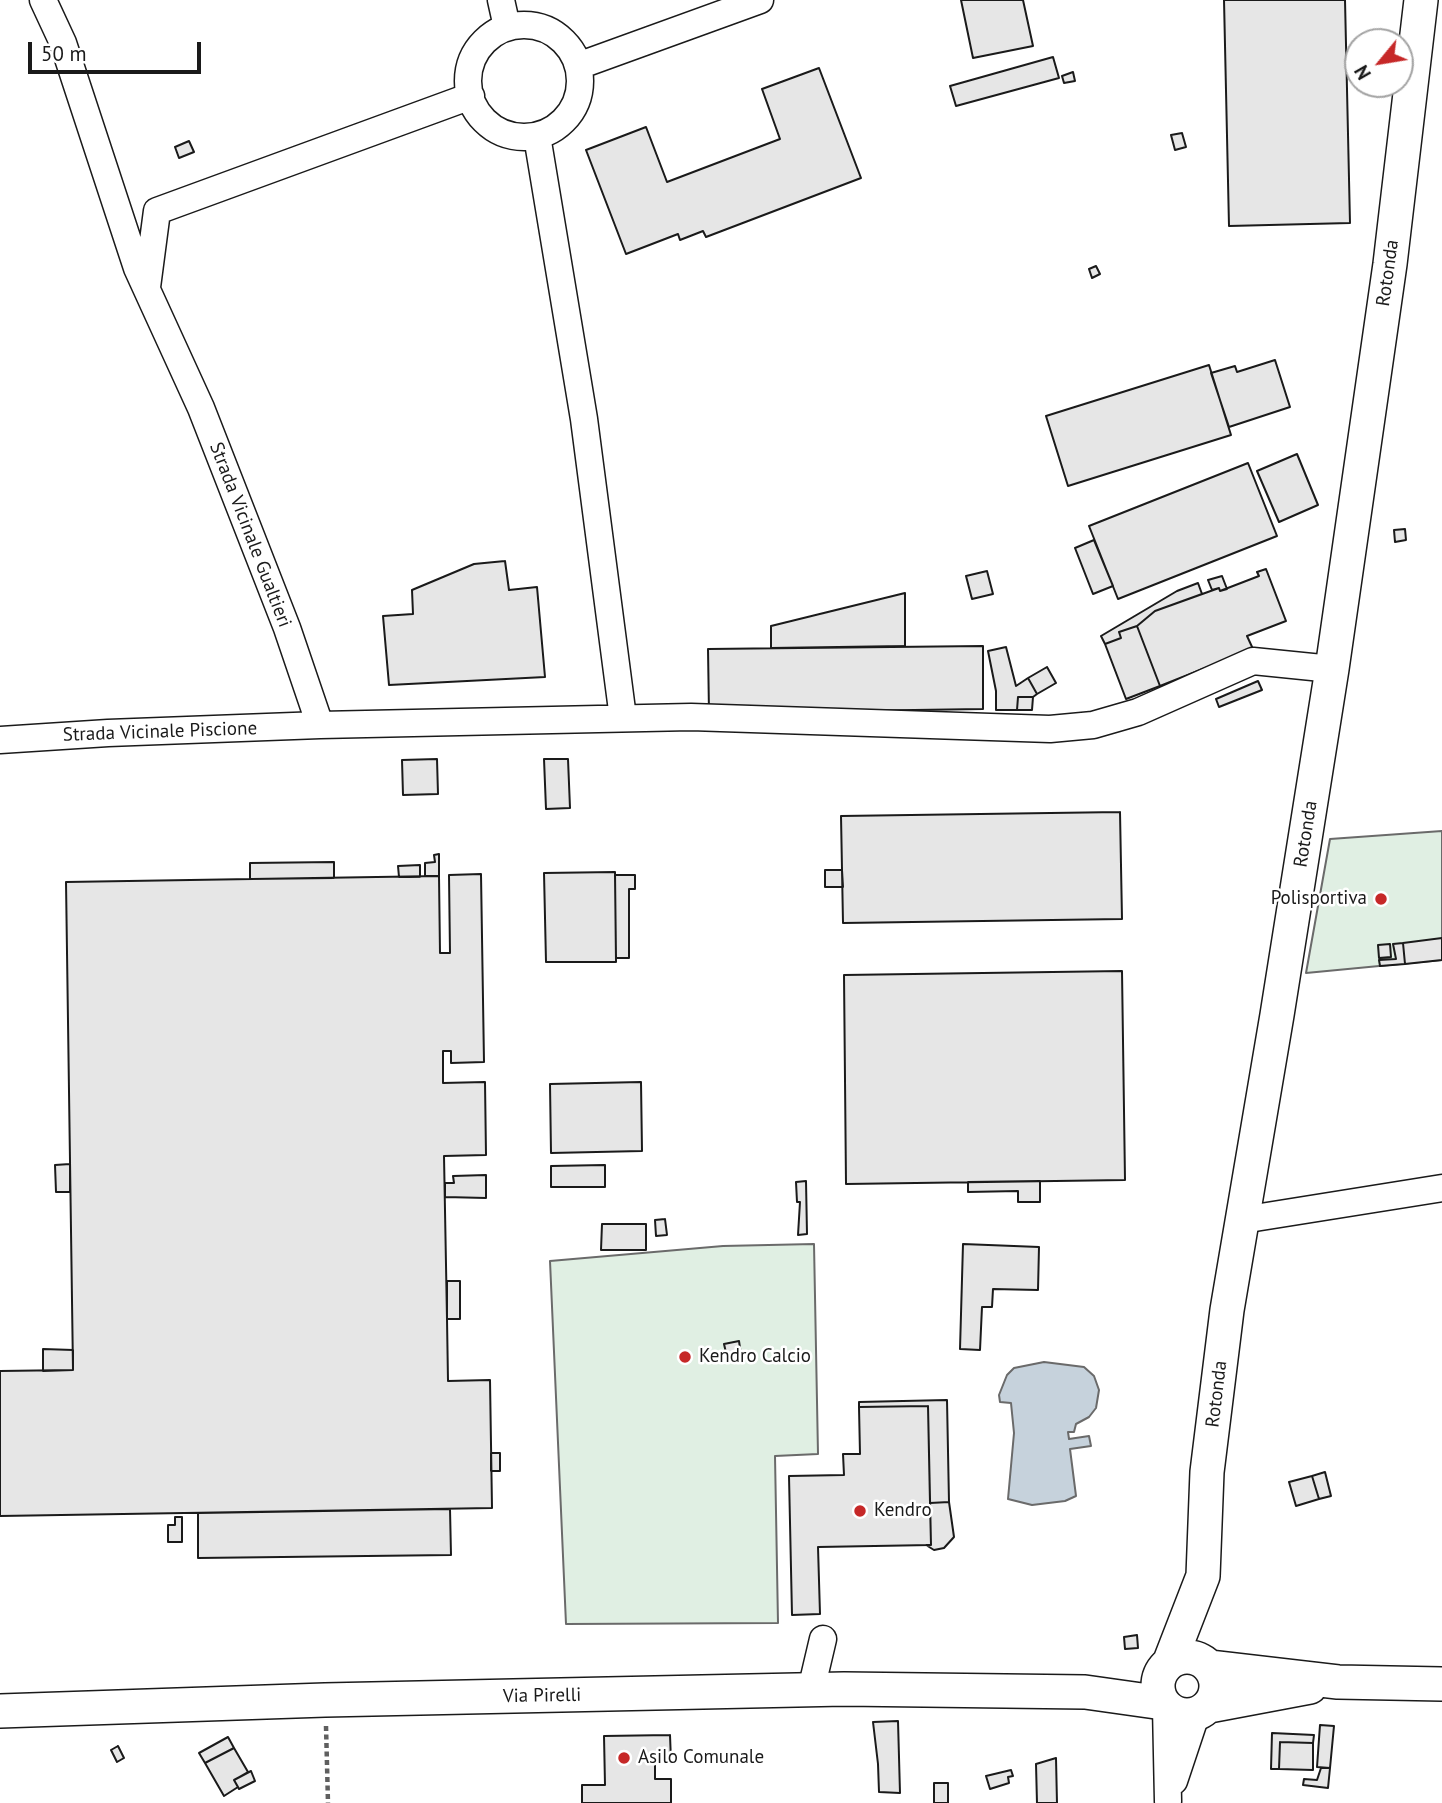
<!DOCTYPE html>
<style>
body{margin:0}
#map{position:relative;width:1442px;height:1803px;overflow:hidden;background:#fff;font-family:"PT Sans",sans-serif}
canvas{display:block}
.north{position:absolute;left:1344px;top:28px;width:70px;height:70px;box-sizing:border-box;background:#fff;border:2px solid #a3a3a3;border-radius:50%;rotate:240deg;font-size:19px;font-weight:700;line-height:28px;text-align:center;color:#1a1a1a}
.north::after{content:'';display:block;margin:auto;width:24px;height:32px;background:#c62828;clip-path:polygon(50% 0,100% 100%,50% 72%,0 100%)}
.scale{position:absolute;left:28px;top:42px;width:173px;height:32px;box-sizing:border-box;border:4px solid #1a1a1a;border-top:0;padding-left:9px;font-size:21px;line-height:24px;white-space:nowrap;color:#1a1a1a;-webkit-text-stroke:5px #fff;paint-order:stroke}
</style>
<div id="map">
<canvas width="1442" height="1803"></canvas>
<div class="north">N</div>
<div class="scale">50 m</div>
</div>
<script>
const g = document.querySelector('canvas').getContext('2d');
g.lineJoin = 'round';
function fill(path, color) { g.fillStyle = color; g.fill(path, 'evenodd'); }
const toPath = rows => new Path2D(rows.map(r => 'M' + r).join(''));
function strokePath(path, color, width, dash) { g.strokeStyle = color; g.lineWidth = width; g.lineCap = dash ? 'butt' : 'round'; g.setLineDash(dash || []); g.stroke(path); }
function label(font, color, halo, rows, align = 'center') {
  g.font = font + ' "PT Sans",sans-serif'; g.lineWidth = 5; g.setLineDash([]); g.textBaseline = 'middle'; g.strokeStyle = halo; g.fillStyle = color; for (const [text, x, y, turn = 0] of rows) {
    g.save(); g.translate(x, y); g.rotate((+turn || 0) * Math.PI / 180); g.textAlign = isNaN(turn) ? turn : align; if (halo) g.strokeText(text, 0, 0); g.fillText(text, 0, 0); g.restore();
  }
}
const green = toPath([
 [1442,831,1442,960,1306,973,1330,839,1442,831],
 [814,1244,818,1454,775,1456,778,1623,566,1624,550,1261,723,1246,814,1244]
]);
fill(green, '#e0efe3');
strokePath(green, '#6a6a6a', 2);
const water = toPath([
 [1044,1362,1084,1367,1094,1376,1099,1390,1096,1408,1089,1417,1076,1424,1074,1432,1068,1432,1069,1439,1089,1436,1091,1446,1070,1449,1076,1496,1065,1501,1032,1505,1008,1499,1014,1433,1011,1403,1000,1402,999,1395,1007,1375,1014,1368,1044,1362]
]);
fill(water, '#c6d2dc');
strokePath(water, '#6a6a6a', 2);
const building = toPath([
 [961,0,1023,0,1033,46,973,58,961,0],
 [1224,0,1345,0,1350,223,1229,226,1224,0],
 [1053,57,1059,78,956,106,950,86,1053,57],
 [819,68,861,178,706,237,703,231,680,240,678,234,626,254,586,150,646,127,667,182,780,139,762,89,819,68],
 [1073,72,1075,81,1064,83,1062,76,1073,72],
 [1182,133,1186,147,1175,150,1171,135,1182,133],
 [189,141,194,152,179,158,175,147,189,141],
 [1096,266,1100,274,1092,278,1089,269,1096,266],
 [1275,360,1290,407,1229,427,1211,373,1235,366,1237,372,1275,360],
 [1209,365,1231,435,1068,486,1046,416,1209,365],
 [1297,454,1318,505,1279,522,1257,471,1297,454],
 [1248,463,1277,536,1118,599,1089,526,1248,463],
 [1405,529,1406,540,1395,542,1394,530,1405,529],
 [1094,540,1113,586,1093,594,1075,548,1094,540],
 [505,561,509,590,537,587,545,677,389,685,383,616,413,614,412,590,474,564,505,561],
 [1266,569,1286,621,1247,636,1253,649,1160,686,1137,626,1155,611,1219,588,1220,591,1259,576,1257,572,1266,569],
 [987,571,993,594,972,599,966,576,987,571],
 [1222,576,1227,589,1220,591,1219,588,1212,590,1208,580,1222,576],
 [1198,583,1202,594,1155,611,1137,626,1119,632,1121,638,1105,644,1101,636,1177,591,1198,583],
 [905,593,905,646,771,648,771,626,905,593],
 [1137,626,1160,686,1126,699,1105,644,1121,638,1119,632,1137,626],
 [983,646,983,709,709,713,708,649,983,646],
 [1006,647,1016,686,1028,678,1037,694,1033,697,1018,697,1017,710,996,710,996,691,988,651,1006,647],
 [1047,667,1056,683,1037,694,1028,678,1047,667],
 [1258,681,1262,690,1219,707,1216,699,1258,681],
 [1018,697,1033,697,1032,710,1017,710,1018,697],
 [437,759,438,794,403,795,402,760,437,759],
 [544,759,568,759,570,808,546,809,544,759],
 [1120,812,1122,919,843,923,841,816,1120,812],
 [439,854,439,876,425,876,425,863,435,862,434,855,439,854],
 [334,862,334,878,250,879,250,863,334,862],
 [420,865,420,877,399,877,398,866,420,865],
 [825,870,842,870,843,887,825,887,825,870],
 [615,872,616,962,546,962,544,873,615,872],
 [481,874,484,1062,451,1063,451,1051,443,1051,443,1083,485,1082,486,1155,444,1156,447,1319,448,1381,490,1380,492,1508,0,1516,0,1371,73,1370,66,882,439,876,440,953,450,953,449,875,481,874],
 [615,875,635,875,635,889,629,889,629,958,616,958,615,875],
 [1442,938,1442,960,1405,964,1403,943,1442,938],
 [1403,943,1405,964,1380,966,1379,960,1396,959,1393,944,1403,943],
 [1390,944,1391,957,1379,958,1378,945,1390,944],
 [1122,971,1125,1180,846,1184,844,975,1122,971],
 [641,1082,642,1151,551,1153,550,1084,641,1082],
 [70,1164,70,1192,56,1192,55,1165,70,1164],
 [605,1165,605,1187,551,1187,551,1166,605,1165],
 [486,1175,486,1198,445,1197,445,1183,454,1183,453,1176,486,1175],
 [806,1181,807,1234,798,1235,800,1202,797,1202,796,1182,806,1181],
 [1040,1181,1040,1202,1018,1202,1018,1191,968,1192,968,1182,1040,1181],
 [665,1219,667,1235,656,1236,655,1220,665,1219],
 [602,1224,646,1224,646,1250,601,1250,602,1224],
 [963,1244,1039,1247,1038,1290,993,1289,992,1307,982,1307,980,1350,960,1349,963,1244],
 [447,1281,460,1281,460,1319,447,1319,447,1281],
 [739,1341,741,1355,727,1357,724,1344,739,1341],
 [43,1349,73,1350,73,1370,43,1371,43,1349],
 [947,1400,949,1502,930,1503,928,1406,859,1407,859,1402,947,1400],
 [928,1406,931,1545,818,1547,820,1614,792,1615,789,1476,844,1475,843,1454,860,1454,859,1407,928,1406],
 [491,1453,500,1453,500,1471,491,1471,491,1453],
 [1325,1472,1331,1496,1319,1499,1312,1476,1325,1472],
 [1312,1476,1319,1499,1296,1506,1289,1482,1312,1476],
 [949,1502,954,1537,944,1548,934,1550,926,1545,931,1545,930,1503,949,1502],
 [450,1509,451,1555,198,1558,198,1513,450,1509],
 [175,1517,182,1517,182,1542,168,1542,168,1525,175,1525,175,1517],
 [1137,1635,1138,1648,1125,1649,1124,1637,1137,1635],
 [898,1721,900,1793,879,1792,878,1764,873,1722,898,1721],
 [1320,1725,1334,1726,1330,1768,1317,1767,1320,1725],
 [1272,1733,1314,1735,1313,1743,1280,1742,1279,1769,1271,1769,1272,1733],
 [670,1735,671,1761,655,1761,655,1779,671,1779,671,1803,582,1803,582,1785,605,1785,604,1736,670,1735],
 [228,1737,234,1748,205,1763,199,1753,228,1737],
 [1280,1742,1313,1743,1313,1770,1279,1769,1280,1742],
 [118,1746,124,1758,117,1762,111,1750,118,1746],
 [234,1748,248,1772,234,1780,238,1787,224,1796,205,1763,234,1748],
 [1056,1758,1057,1803,1037,1803,1036,1764,1056,1758],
 [1321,1768,1330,1768,1328,1788,1303,1785,1304,1779,1317,1780,1321,1768],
 [1011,1770,1013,1776,1008,1777,1009,1783,990,1789,986,1776,1011,1770],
 [251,1771,255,1781,239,1789,234,1780,251,1771],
 [934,1783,948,1783,948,1803,934,1803,934,1783]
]);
fill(building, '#e6e6e6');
strokePath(building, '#1a1a1a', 2);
const minor = toPath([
 [43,0,63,43,137,268,201,408,287,628,320,725,691,717,1050,729,1093,725,1138,712,1253,661,1332,669],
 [501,0,507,27],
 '468 81a56 56 0 1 1 112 0a56 56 0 1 1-112 0Z',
 [578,66,760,0],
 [537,136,584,419,623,718],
 [147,287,157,211,471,96],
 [0,740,108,733,320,725],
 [1242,1220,1442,1188],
 [811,1690,823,1639],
 [1166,1707,1168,1801],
 [1174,1781,1196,1715]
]);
const major = toPath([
 '1158 1686a29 29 0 1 1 58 0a29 29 0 1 1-58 0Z',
 [1170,1661,1203,1576,1207,1472,1227,1310,1277,1015,1332,669,1390,264,1421,0],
 [1209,1667,1338,1682,1442,1684],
 [1209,1706,1310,1687],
 [0,1711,325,1700,844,1689,1085,1692,1163,1703]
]);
strokePath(minor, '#1a1a1a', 29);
strokePath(major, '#1a1a1a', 36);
strokePath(toPath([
 [326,1726,328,1803]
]), '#5f5f5f', 4.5, [5, 3.5]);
strokePath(minor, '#fff', 26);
strokePath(major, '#fff', 33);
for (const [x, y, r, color] of [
 [1381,899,7,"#c62828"],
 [685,1357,7,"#c62828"],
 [860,1511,7,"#c62828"],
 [624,1758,7,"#c62828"]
]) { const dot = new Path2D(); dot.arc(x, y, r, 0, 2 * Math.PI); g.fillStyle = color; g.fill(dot); strokePath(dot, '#fff', 2.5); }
label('19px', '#1a1a1a', '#fff', [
 ["Rotonda",1388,273,-82],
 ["Strada Vicinale Gualtieri",250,535,69],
 ["Strada Vicinale Piscione",160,732,-2],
 ["Rotonda",1306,834,-81],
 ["Rotonda",1217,1394,-83],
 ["Via Pirelli",542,1696,-1]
]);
label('19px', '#1a1a1a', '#fff', [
 ["Polisportiva",1367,899,"right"],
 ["Kendro Calcio",699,1357],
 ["Kendro",874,1511],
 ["Asilo Comunale",638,1758]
], 'left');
</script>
